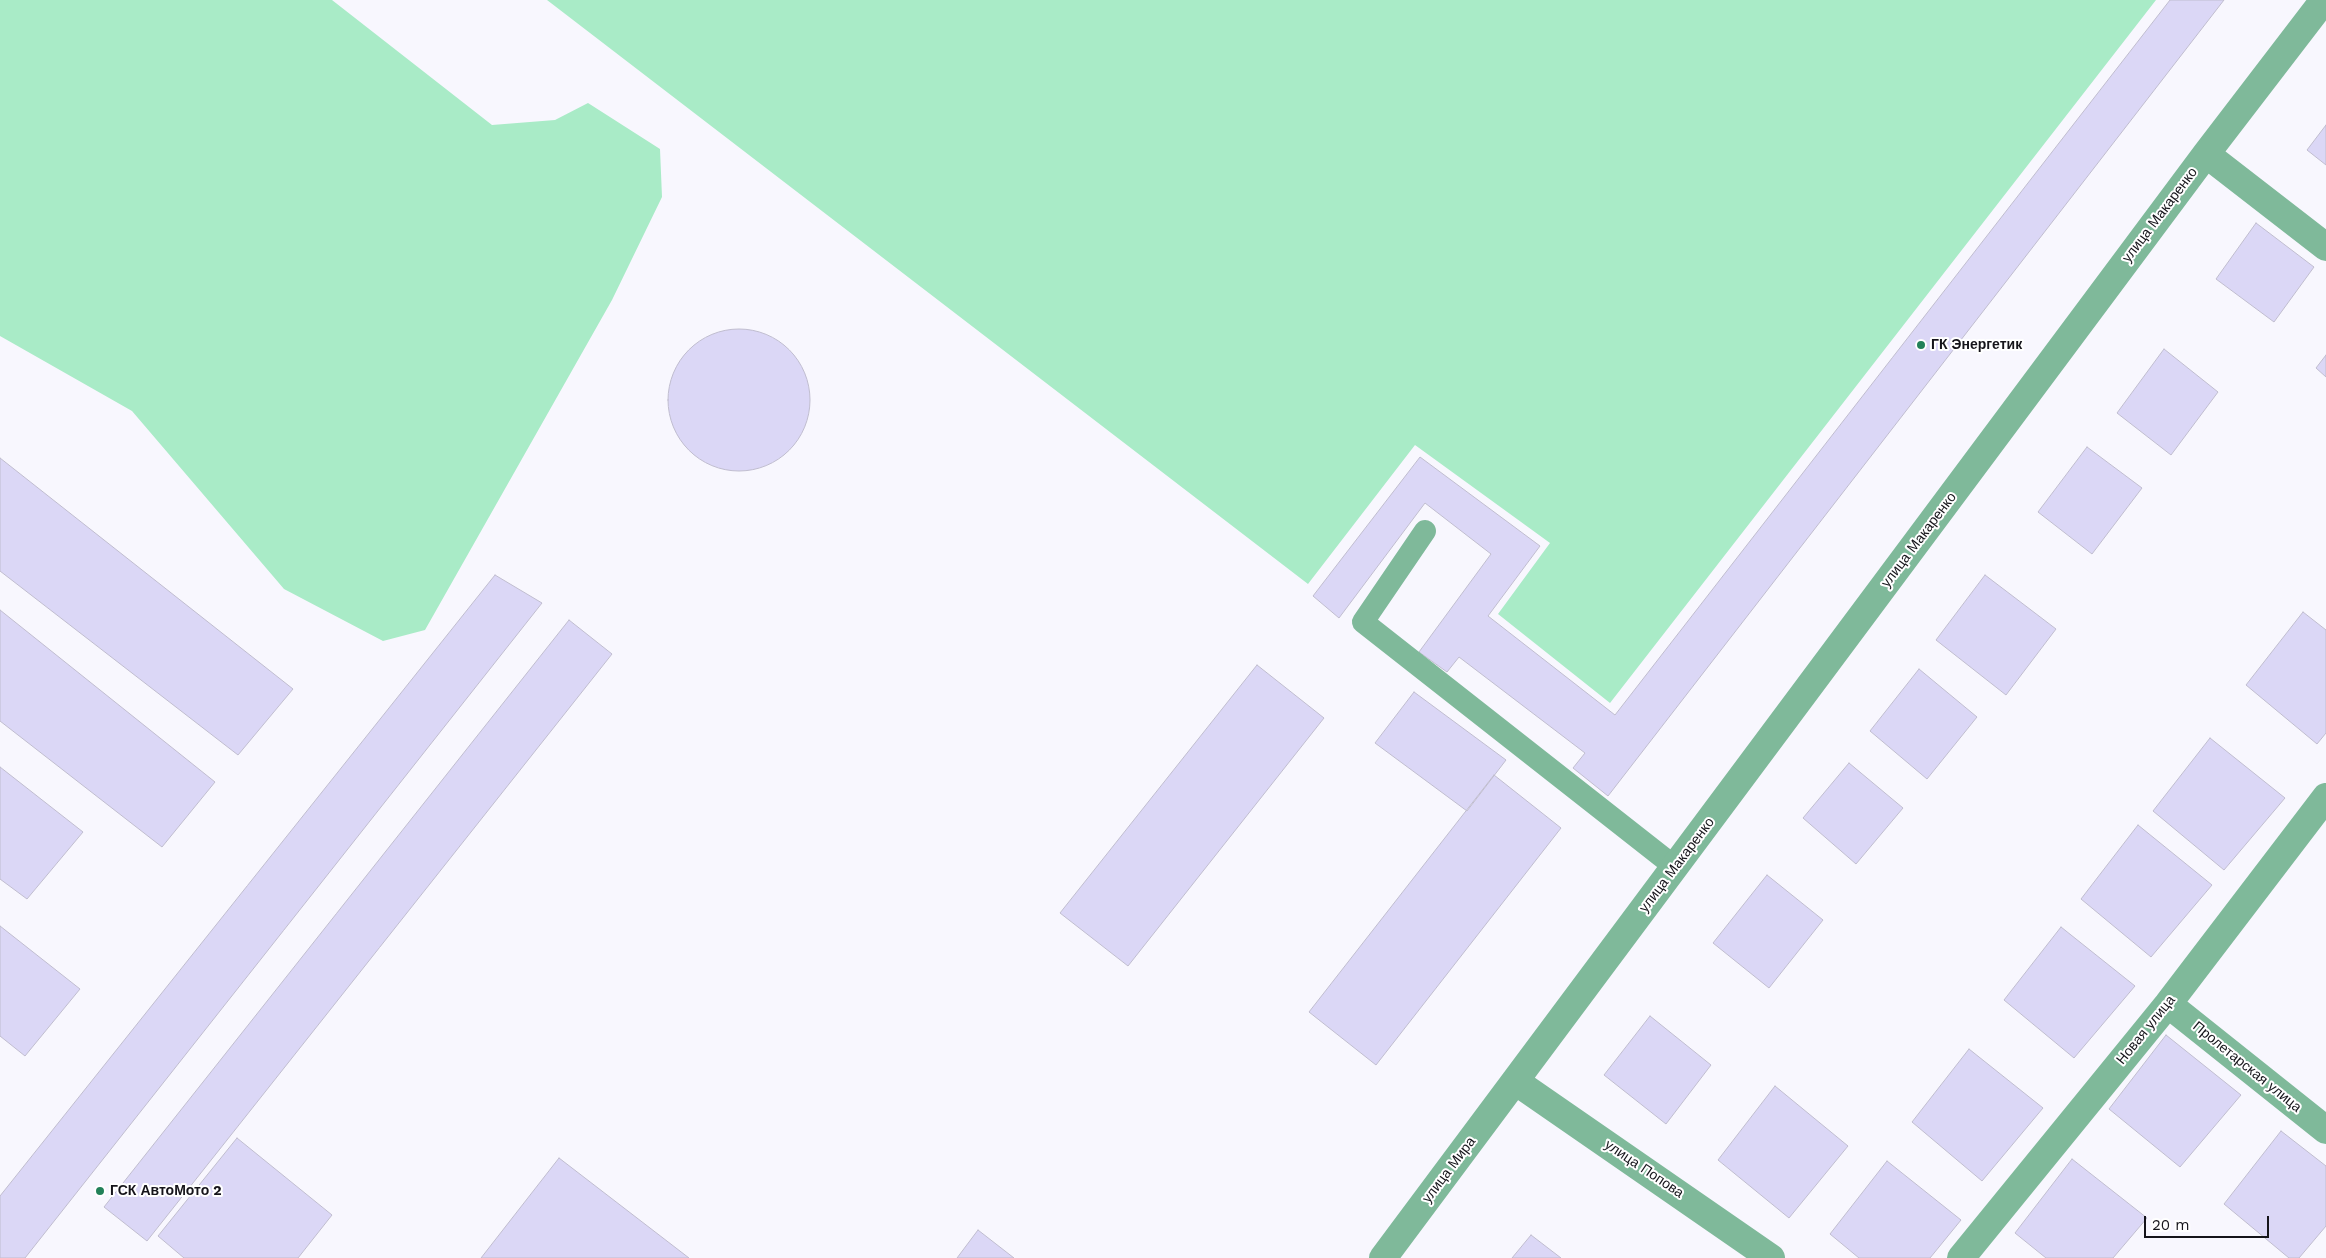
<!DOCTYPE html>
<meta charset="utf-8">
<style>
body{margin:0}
#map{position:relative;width:2326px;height:1258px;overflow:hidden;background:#f8f7fe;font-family:"Work Sans",sans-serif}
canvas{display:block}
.scale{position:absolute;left:2144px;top:1216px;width:125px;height:22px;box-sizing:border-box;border:2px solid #15141a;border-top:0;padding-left:6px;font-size:15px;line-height:18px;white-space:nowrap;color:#15141a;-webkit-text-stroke:4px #fff;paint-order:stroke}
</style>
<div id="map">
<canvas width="2326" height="1258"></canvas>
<div class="scale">20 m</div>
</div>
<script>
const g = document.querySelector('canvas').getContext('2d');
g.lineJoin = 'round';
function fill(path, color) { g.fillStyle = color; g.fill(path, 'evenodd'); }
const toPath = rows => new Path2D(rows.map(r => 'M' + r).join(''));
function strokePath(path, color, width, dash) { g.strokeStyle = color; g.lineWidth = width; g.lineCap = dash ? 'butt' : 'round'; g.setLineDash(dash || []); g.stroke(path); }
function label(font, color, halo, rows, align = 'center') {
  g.font = font + ' "Work Sans",sans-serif'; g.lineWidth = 4; g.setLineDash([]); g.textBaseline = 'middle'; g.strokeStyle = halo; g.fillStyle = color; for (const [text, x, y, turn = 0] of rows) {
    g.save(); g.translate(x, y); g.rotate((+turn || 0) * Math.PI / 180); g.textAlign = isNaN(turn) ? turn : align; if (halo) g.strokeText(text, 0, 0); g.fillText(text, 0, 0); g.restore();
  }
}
fill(toPath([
 [0,0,332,0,492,125,555,120,588,103,660,149,662,197,612,300,425,630,383,641,284,589,132,411,0,336],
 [547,0,2156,0,1610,703,1498,614,1550,543,1415,445,1308,584]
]), '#a9ebc7');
const building = toPath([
 [2170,0,2224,0,1608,796,1573,768,1585,753,1459,657,1447,672,1419,652,1491,554,1425,503,1339,618,1313,596,1420,457,1540,546,1488,616,1615,715,2170,0],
 [2326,125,2326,165,2307,150,2326,125],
 [2256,223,2314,267,2274,322,2216,279,2256,223],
 '668 400a71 71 0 1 1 142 0a71 71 0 1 1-142 0Z',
 [2164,349,2218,392,2171,455,2117,413,2164,349],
 [2326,355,2326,377,2316,368,2326,355],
 [2087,447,2142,488,2092,554,2038,512,2087,447],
 [0,458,293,689,238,755,0,571,0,458],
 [495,575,542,603,25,1258,0,1258,0,1196,495,575],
 [1985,575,2056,629,2006,695,1936,640,1985,575],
 [0,610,215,782,162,847,0,721,0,610],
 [2303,612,2326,630,2326,733,2317,744,2246,685,2303,612],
 [569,620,612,654,147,1241,104,1207,569,620],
 [1257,665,1324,718,1128,966,1060,913,1257,665],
 [1919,669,1977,717,1927,779,1870,731,1919,669],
 [1414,692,1506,760,1467,811,1375,743,1414,692],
 [2210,738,2285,798,2224,870,2153,811,2210,738],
 [1849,763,1903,808,1856,864,1803,818,1849,763],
 [0,767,83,832,27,899,0,879,0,767],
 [1494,775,1561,828,1376,1065,1309,1012,1494,775],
 [2138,825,2212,885,2151,957,2081,899,2138,825],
 [1767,875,1823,920,1769,988,1713,943,1767,875],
 [0,926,80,989,25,1056,0,1036,0,926],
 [2061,927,2135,986,2074,1058,2004,1000,2061,927],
 [1650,1016,1711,1065,1666,1124,1604,1075,1650,1016],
 [2166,1035,2241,1095,2180,1167,2109,1109,2166,1035],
 [1969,1049,2043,1108,1982,1181,1912,1122,1969,1049],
 [1775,1086,1848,1146,1789,1218,1718,1160,1775,1086],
 [2281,1131,2326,1166,2326,1226,2299,1258,2289,1258,2224,1204,2281,1131],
 [237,1138,332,1215,298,1258,184,1258,158,1236,237,1138],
 [559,1158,689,1258,481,1258,559,1158],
 [2072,1159,2147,1218,2113,1258,2046,1258,2015,1233,2072,1159],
 [1887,1161,1961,1220,1930,1258,1859,1258,1830,1234,1887,1161],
 [978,1230,1014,1258,957,1258,978,1230],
 [1531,1235,1561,1258,1512,1258,1531,1235]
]);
fill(building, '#dbd7f6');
strokePath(building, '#c0bdcf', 1);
strokePath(toPath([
 [1425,531,1363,622,1675,867]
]), '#7fb99a', 22);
strokePath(toPath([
 [2206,154,2326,247],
 [2168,1004,2326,1130],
 [1515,1081,1771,1258],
 [1383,1258,2206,154,2324,0],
 [1961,1258,2168,1004,2326,797]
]), '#7fb99a', 28);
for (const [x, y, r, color] of [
 [1921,345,5,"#228159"],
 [100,1191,5,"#228159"]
]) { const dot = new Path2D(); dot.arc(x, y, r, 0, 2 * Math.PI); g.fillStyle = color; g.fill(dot); strokePath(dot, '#fff', 2); }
label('14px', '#15141a', '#fff', [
 ["улица Макаренко",2160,215,-53],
 ["улица Макаренко",1919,540,-53],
 ["улица Макаренко",1677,865,-53],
 ["Новая улица",2146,1030,-51],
 ["Пролетарская улица",2247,1067,39],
 ["улица Попова",1644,1169,34],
 ["улица Мира",1449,1170,-53]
]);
label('bold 14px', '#15141a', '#fff', [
 ["ГК Энергетик",1931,345],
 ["ГСК АвтоМото 2",110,1191]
], 'left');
</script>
